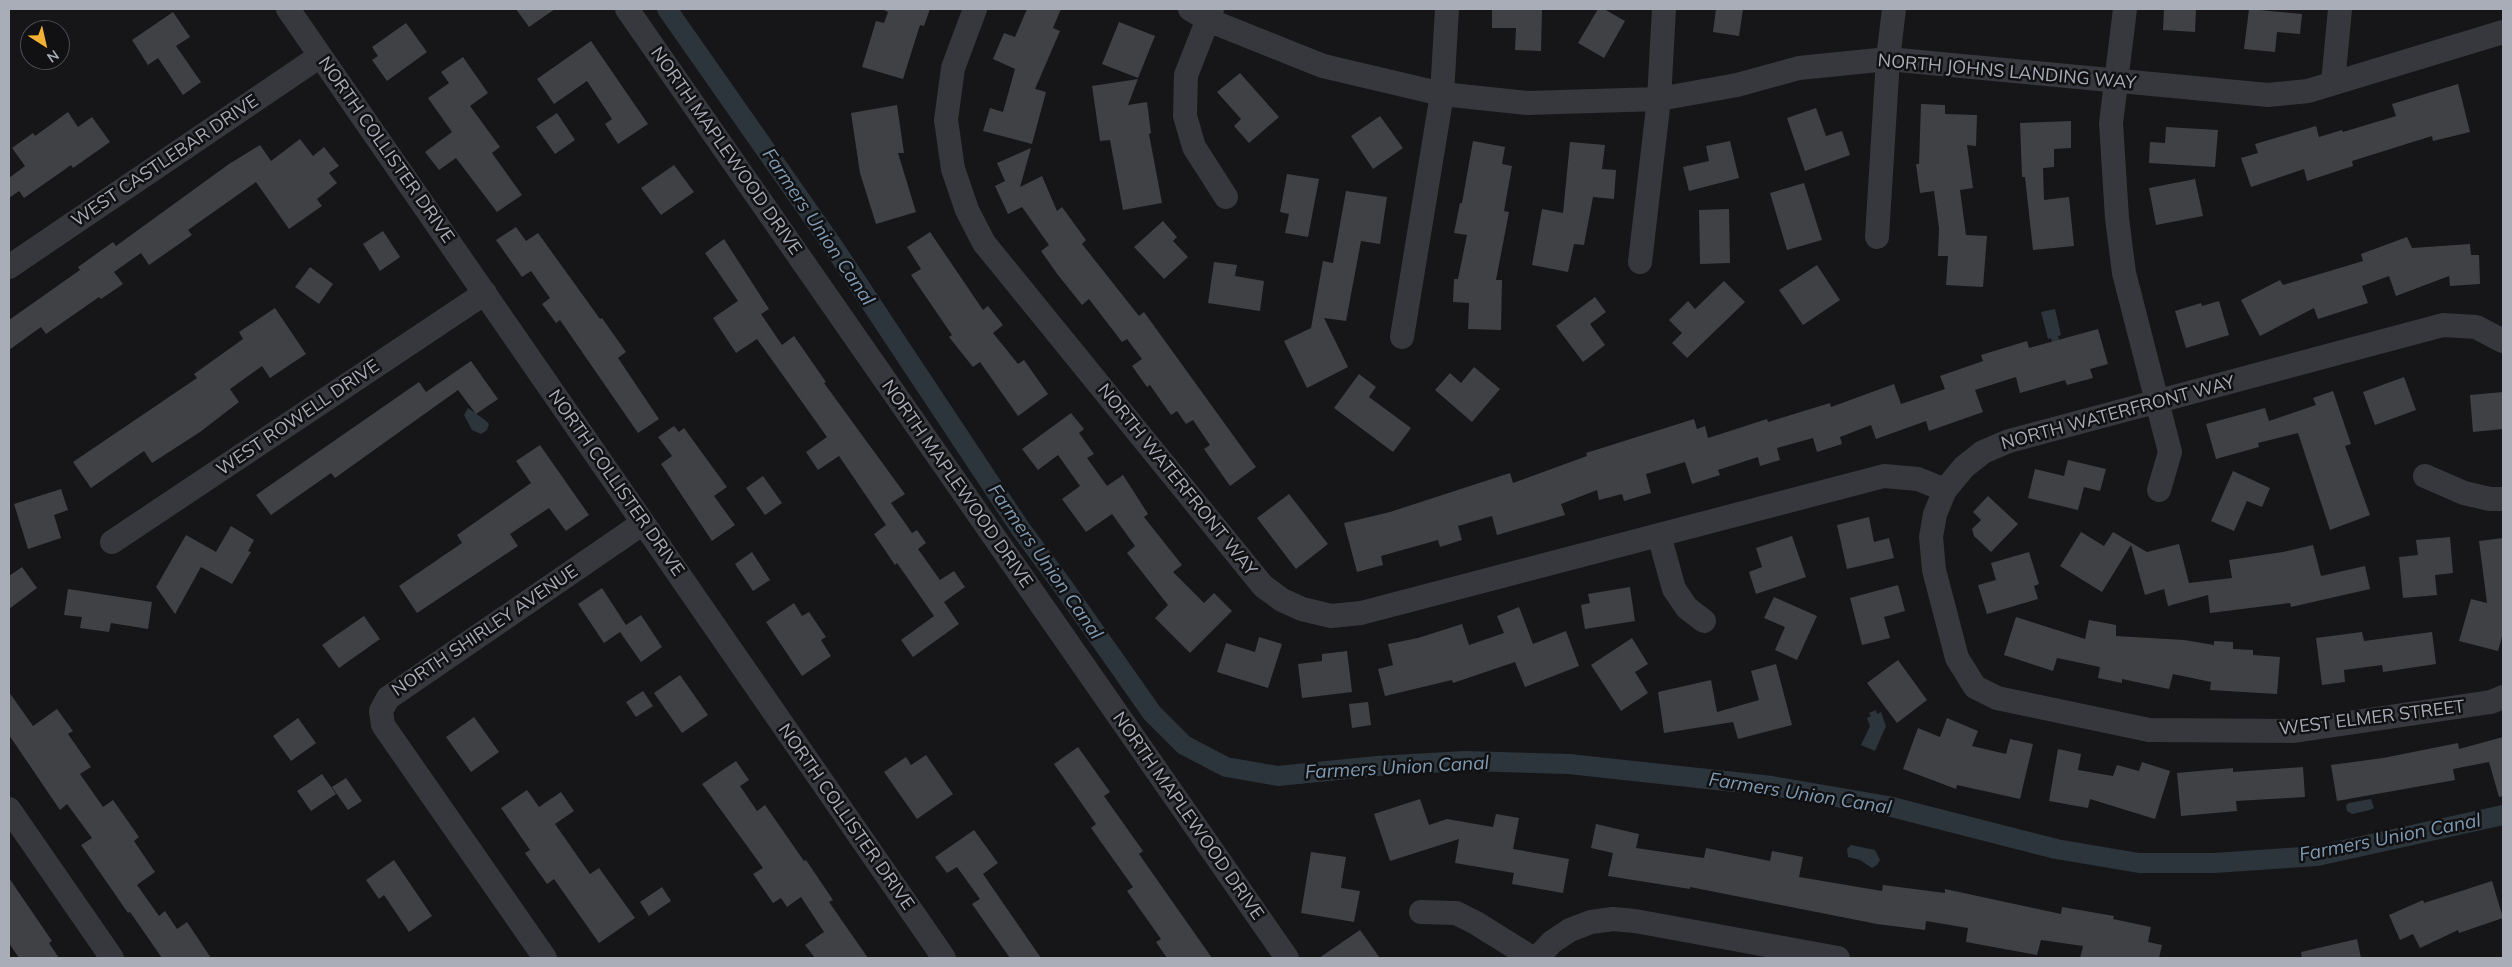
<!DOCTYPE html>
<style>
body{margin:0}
#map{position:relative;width:2512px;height:967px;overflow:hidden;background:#161618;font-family:Mulish,sans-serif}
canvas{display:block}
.frame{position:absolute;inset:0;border:10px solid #a8adb8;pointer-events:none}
.north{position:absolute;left:20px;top:20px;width:50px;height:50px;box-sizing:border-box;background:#111113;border:1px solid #4d4f55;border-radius:50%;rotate:145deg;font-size:14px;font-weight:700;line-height:20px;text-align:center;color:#a8adb8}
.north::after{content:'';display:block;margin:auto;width:18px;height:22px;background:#f2b134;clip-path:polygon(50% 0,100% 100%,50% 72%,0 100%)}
</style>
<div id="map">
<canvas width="2512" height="967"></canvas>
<div class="frame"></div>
<div class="north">N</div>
</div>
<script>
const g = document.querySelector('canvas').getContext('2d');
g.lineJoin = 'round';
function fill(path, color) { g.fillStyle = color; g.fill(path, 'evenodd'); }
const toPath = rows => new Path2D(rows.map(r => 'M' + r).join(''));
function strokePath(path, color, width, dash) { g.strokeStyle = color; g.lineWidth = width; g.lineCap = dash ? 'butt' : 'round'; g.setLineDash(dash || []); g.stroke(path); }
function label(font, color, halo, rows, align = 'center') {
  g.font = font + ' Mulish,sans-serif'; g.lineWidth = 5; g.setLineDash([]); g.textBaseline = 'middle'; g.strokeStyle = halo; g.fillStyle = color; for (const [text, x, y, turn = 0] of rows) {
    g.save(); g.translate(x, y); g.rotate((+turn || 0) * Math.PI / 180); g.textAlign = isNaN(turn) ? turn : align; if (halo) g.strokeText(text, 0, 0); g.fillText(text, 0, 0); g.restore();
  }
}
fill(toPath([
 [2055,309,2061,335,2058,336,2059,340,2052,342,2051,338,2048,339,2041,312],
 [468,408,485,420,489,424,487,430,481,434,472,430,464,415],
 [1876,710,1877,714,1881,712,1886,726,1875,751,1861,745,1870,726,1867,718,1871,716,1869,713],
 [2371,799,2374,808,2370,810,2352,814,2347,811,2346,805,2349,803],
 [1851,845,1875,850,1880,860,1877,865,1872,868,1860,860,1848,857,1847,849]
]), '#2c353c');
strokePath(toPath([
 [667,9,835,249,1020,528,1062,585,1152,713,1184,745,1226,767,1278,776,1377,766,1465,761,1569,764,1772,786,1888,806,2056,849,2139,863,2214,863,2317,856,2503,815]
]), '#2c353c', 20);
fill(toPath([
 [516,9,555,9,529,27],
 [882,9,930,9,924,26,920,25,903,79,862,67,876,21,884,23,888,12],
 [1027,9,1061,9,1053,28,1060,31,1035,89,1046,92,1032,144,983,131,990,108,1003,112,1015,69,993,59,1004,33,1015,37],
 [1492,9,1542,9,1541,51,1515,50,1516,28,1492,28],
 [1598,9,1604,9,1625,21,1604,58,1578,43],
 [1716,9,1743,9,1739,36,1713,32],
 [2164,9,2196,9,2195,32,2163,30],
 [2249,9,2302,14,2300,34,2277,32,2275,52,2244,49],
 [173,12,190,37,176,46,201,82,183,95,158,58,148,65,132,40],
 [1119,22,1155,36,1138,78,1102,64],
 [406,23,427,52,387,81,372,60,378,56,372,47],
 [591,41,648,124,618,144,605,124,612,119,587,81,554,104,537,79],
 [463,57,488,93,470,106,500,147,492,153,522,195,497,212,456,158,439,170,425,152,452,132,428,98,449,83,441,72],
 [1240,73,1279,117,1249,143,1234,126,1241,119,1217,92],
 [1138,79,1128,105,1147,102,1151,133,1149,134,1162,203,1123,210,1110,140,1100,141,1092,86],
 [2458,84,2470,132,2433,141,2432,136,2352,161,2353,166,2307,181,2304,169,2251,187,2241,158,2258,153,2255,144,2316,126,2319,137,2342,130,2343,132,2396,116,2392,104],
 [1921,104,1945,105,1945,114,1977,115,1976,146,1967,145,1973,188,1960,190,1966,235,1987,236,1983,287,1946,285,1948,256,1938,256,1939,228,1934,191,1920,193,1916,164,1919,164],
 [897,105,904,153,898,153,916,212,876,224,860,173,851,113],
 [1816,108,1826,136,1842,131,1850,155,1805,171,1787,118],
 [68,112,78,127,92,117,110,142,73,168,71,165,24,198,19,191,9,198,9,178,25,166,12,148,33,133,35,136],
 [557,113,575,140,555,154,536,127],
 [1380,116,1403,148,1373,169,1351,136],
 [2071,121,2071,148,2054,149,2054,167,2043,168,2044,200,2069,197,2074,246,2033,250,2025,177,2022,177,2020,123],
 [2166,127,2218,130,2215,167,2149,163,2150,142,2165,143],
 [300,139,313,156,324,147,339,166,329,173,337,183,317,199,322,206,289,229,256,182,188,230,192,235,149,265,141,253,114,272,123,284,101,299,99,297,46,334,41,327,9,350,9,320,80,270,78,267,113,242,116,246,229,164,260,145,271,161],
 [1473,141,1505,147,1502,164,1512,166,1504,211,1509,212,1496,280,1502,280,1501,330,1468,329,1469,303,1453,302,1454,279,1458,279,1467,235,1454,233,1460,203,1462,203],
 [1730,141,1739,178,1689,191,1683,167,1709,161,1706,146],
 [1570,142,1605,145,1602,169,1616,170,1614,199,1593,197,1584,245,1574,244,1568,272,1532,265,1542,209,1563,213],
 [1031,148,1020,187,1042,176,1057,211,1062,207,1086,240,1082,244,1139,316,1144,312,1256,467,1230,486,1204,449,1210,445,1193,420,1186,424,1177,411,1171,415,1150,385,1147,387,1132,366,1142,359,1127,339,1122,342,1089,299,1082,305,1058,275,1041,251,1049,245,1022,207,1008,214,995,186,1005,181,997,163],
 [674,165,694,192,661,215,641,188],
 [1287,174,1319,179,1308,237,1285,233,1289,214,1280,212],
 [2195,179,2203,216,2156,225,2149,188],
 [1804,183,1822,240,1787,250,1770,193],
 [1346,191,1387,197,1380,244,1361,241,1346,321,1324,318,1348,367,1307,388,1284,341,1311,328,1323,261,1333,263],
 [1729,209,1730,263,1700,264,1699,210],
 [1163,221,1177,237,1173,241,1188,257,1164,279,1134,247],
 [516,227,526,241,538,233,600,319,602,318,626,352,618,358,659,419,638,433,560,320,556,323,542,304,550,298,531,271,522,277,496,240],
 [383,231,400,257,380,271,363,244],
 [930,232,983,310,988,306,1003,325,993,333,1018,364,1024,360,1048,394,1018,416,980,362,973,367,949,337,952,335,911,275,921,269,907,247],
 [2407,237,2412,248,2470,244,2471,255,2479,255,2480,284,2450,286,2449,276,2396,296,2389,276,2362,286,2368,303,2318,319,2314,308,2260,336,2241,300,2280,280,2283,285,2363,261,2361,254],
 [724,239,769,309,761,314,782,345,794,336,826,382,824,383,905,494,891,503,912,533,917,530,926,543,918,549,940,580,954,571,965,587,944,602,959,624,913,657,901,640,934,616,897,563,895,565,874,534,886,525,839,456,818,470,806,452,827,437,757,339,736,353,713,318,738,301,705,253],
 [1214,262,1237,265,1235,276,1264,281,1260,311,1208,303],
 [1817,265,1840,300,1803,325,1779,290],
 [310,267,333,284,319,304,295,287],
 [1724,281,1745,302,1687,358,1672,343,1682,333,1669,320,1688,301,1695,309],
 [1595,297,1606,312,1590,324,1605,345,1583,362,1556,326],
 [2219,301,2229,335,2186,348,2175,311,2201,303,2202,306],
 [275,308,306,354,270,378,262,366,230,389,239,402,200,432,152,463,144,451,91,488,73,462,197,378,194,374,243,339,239,332],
 [2098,329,2108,364,2090,369,2093,378,2067,385,2065,380,2020,393,2016,377,1975,390,1983,412,1929,431,1926,421,1876,439,1871,425,1840,437,1842,444,1817,452,1813,438,1777,448,1780,460,1760,466,1758,457,1718,470,1720,475,1692,484,1685,462,1646,474,1651,493,1624,501,1622,494,1599,500,1597,490,1561,504,1565,515,1497,535,1492,516,1458,526,1462,540,1440,547,1438,540,1381,556,1383,565,1357,572,1344,523,1390,512,1510,473,1513,483,1587,456,1586,453,1694,419,1697,429,1705,426,1708,438,1767,419,1768,422,1830,403,1831,407,1894,384,1901,404,1945,389,1940,376,1983,361,1981,355,2027,341,2029,348],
 [471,361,498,399,476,414,458,390,335,478,331,473,271,515,256,495,419,382,426,392],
 [1474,367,1500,389,1472,422,1435,390,1450,373,1461,383],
 [1359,374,1376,387,1369,397,1411,428,1393,452,1334,408],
 [2404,377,2416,410,2375,425,2363,392],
 [2333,391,2351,444,2345,446,2370,515,2330,530,2298,433,2258,443,2259,447,2216,459,2206,424,2265,408,2269,421,2316,405,2313,398],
 [2503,392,2503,429,2473,432,2470,395],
 [1071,413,1084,429,1079,433,1094,454,1087,458,1107,486,1123,475,1148,514,1144,517,1182,565,1173,572,1204,603,1214,593,1232,611,1190,653,1155,618,1168,605,1127,553,1135,546,1112,514,1086,532,1062,499,1080,486,1058,455,1038,470,1022,449],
 [674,426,679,432,684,428,727,487,714,496,735,525,712,541,661,464,672,456,658,437],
 [540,445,589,515,566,531,549,508,510,534,518,546,417,613,399,586,462,543,457,535,531,483,516,461],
 [2068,460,2106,469,2100,491,2084,487,2078,510,2028,498,2035,469,2064,476],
 [2233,471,2270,488,2262,507,2247,501,2234,531,2211,521],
 [763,476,782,503,765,515,746,488],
 [61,489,68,510,54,515,61,538,28,549,14,504],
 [1289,494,1328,544,1296,569,1257,518],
 [1988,496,2018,524,1991,552,1974,536,1972,529,1981,520,1973,512],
 [1869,517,1874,542,1889,538,1894,558,1847,569,1837,525],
 [231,526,254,540,248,551,251,552,232,584,201,567,175,614,156,587,186,535,216,552],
 [2081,532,2104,546,2113,532,2147,552,2179,544,2189,583,2232,578,2229,560,2283,552,2313,545,2321,576,2365,566,2370,589,2291,607,2290,603,2210,613,2208,595,2168,606,2164,589,2145,595,2131,545,2102,592,2060,566],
 [1792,536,1806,577,1756,594,1749,572,1762,567,1756,548],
 [2450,537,2453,573,2435,575,2437,595,2403,598,2399,557,2418,555,2416,540],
 [2503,538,2503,633,2498,651,2459,641,2471,599,2487,603,2479,541],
 [752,552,770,580,753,591,735,564],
 [2029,552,2039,584,2034,586,2038,599,1987,614,1978,585,1996,580,1991,563],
 [22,567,37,588,9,609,9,576],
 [1898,585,1905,611,1884,617,1890,638,1862,645,1850,598],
 [1630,587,1635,621,1585,629,1581,605,1590,603,1588,594],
 [602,588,626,625,641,615,662,647,641,662,620,632,604,643,578,604],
 [68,589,152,602,148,629,111,623,109,632,80,628,82,617,64,615],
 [1774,597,1817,616,1797,660,1775,650,1785,627,1764,618],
 [794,603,802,616,809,612,826,637,821,640,831,656,802,676,766,622],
 [1519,607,1533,644,1566,631,1579,666,1525,687,1515,662,1453,683,1452,680,1385,696,1378,669,1393,665,1388,644,1418,638,1462,624,1469,645,1504,633,1497,616],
 [364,616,380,639,339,668,322,645],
 [2016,617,2085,639,2089,620,2116,625,2116,636,2184,640,2214,645,2214,641,2233,642,2233,649,2253,650,2253,655,2280,657,2277,694,2210,690,2211,682,2173,674,2169,689,2122,679,2122,683,2098,678,2100,667,2057,658,2053,671,2004,655],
 [2362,632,2364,641,2432,632,2436,664,2383,672,2382,665,2344,670,2345,682,2322,685,2316,638],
 [1259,637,1282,644,1268,688,1217,672,1226,643,1255,652],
 [1632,638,1648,664,1635,672,1648,693,1621,711,1591,665],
 [1347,651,1352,692,1302,698,1298,664,1322,661,1322,654],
 [1898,660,1927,700,1897,723,1867,683],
 [1776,664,1792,725,1738,739,1733,722,1664,733,1658,692,1711,680,1717,712,1759,700,1751,671],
 [680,675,708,715,682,733,654,693],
 [643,691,653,706,636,717,626,702],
 [9,692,33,726,57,709,73,731,68,734,91,767,80,774,103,807,113,800,139,837,134,841,155,872,137,885,159,916,165,911,177,929,187,922,211,958,162,958,130,912,128,913,81,845,92,838,67,804,60,810,9,735],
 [1368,702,1371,725,1352,728,1349,704],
 [474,717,499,752,471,772,446,737],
 [298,718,316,743,291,761,273,736],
 [1947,718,1978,731,1972,746,2006,754,2010,739,2033,744,2020,799,1957,785,1956,789,1903,769,1918,728,1940,737],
 [2503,737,2503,796,2499,797,2489,762,2453,769,2455,780,2337,801,2331,765,2383,758,2458,743,2459,749],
 [1078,747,1110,792,1104,796,1143,851,1139,854,1212,958,1167,958,1156,942,1161,939,1127,891,1133,887,1091,828,1096,824,1054,764],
 [2058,749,2081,754,2078,770,2113,776,2117,765,2139,771,2142,762,2170,771,2155,819,2090,799,2088,808,2049,801],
 [926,755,953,794,917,819,884,772,906,757,911,765],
 [736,761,749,780,740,786,757,811,765,805,804,861,806,860,833,900,829,902,868,958,815,958,805,945,824,932,801,897,787,907,781,898,773,903,753,874,763,868,702,784],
 [2303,767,2305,797,2236,801,2237,811,2181,816,2177,773,2233,768,2233,772],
 [322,774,336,794,311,811,297,791],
 [346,778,362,801,348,810,332,787],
 [527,790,539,807,561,792,574,811,555,824,590,874,599,868,635,918,599,943,554,879,547,884,525,853,530,850,501,808],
 [1420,799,1429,825,1447,819,1493,827,1496,814,1519,818,1513,849,1569,859,1563,893,1512,884,1514,873,1455,863,1459,839,1390,861,1374,814],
 [1596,824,1639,834,1636,848,1704,858,1706,848,1770,861,1772,851,1803,857,1799,877,1882,891,1883,885,1945,893,1945,889,2061,914,2062,907,2114,916,2113,919,2151,927,2148,942,2162,945,2159,958,2080,958,2083,946,2041,940,2037,955,1966,942,1968,928,1926,921,1925,930,1877,924,1690,887,1690,889,1608,876,1613,853,1591,848],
 [974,830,998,863,983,874,1041,958,1010,958,972,904,980,899,957,867,947,873,935,857],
 [1311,852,1346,857,1341,888,1360,891,1354,922,1301,913],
 [394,860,432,916,409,932,384,895,379,899,366,880],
 [9,878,52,941,49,943,59,958,19,958,9,943],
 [2492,881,2503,918,2459,933,2458,930,2420,948,2413,934,2400,940,2389,915,2423,900,2424,903],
 [662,887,671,901,649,916,640,902],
 [1360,930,1380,958,1319,958],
 [2357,939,2361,958,2302,958,2301,952]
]), '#404145');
strokePath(toPath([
 [288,9,944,958],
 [627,9,1287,958],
 [975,9,953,68,946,120,953,169,967,210,984,243,1263,586,1282,600,1302,609,1331,616,1361,613,1884,476,1918,479,1945,490],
 [1190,9,1208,20,1323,66,1442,94,1527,103,1659,99,1737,85,1799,68,1888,59,2268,95,2308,91,2503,32],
 [1212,9,1186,75,1185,116,1194,147,1226,197],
 [2125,9,2111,123,2117,218,2124,273,2170,452,2159,490],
 [2333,83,2340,9],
 [1877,237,1888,59,1894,9],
 [1640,262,1659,99,1664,9],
 [9,267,320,56],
 [1402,337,1442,94,1447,9],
 [2503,341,2476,327,2443,325,2009,441,1983,452,1964,467,1945,490,1935,514,1931,537,1934,570,1957,658,1975,687,1997,698,2149,730,2294,731,2491,702,2503,697],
 [2425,476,2464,493,2490,499,2503,499],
 [1659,535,1674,589,1687,608,1704,621],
 [112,542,485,293],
 [9,809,112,958],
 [1421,912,1456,913,1476,923,1532,958],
 [545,958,383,725,381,711,388,698,643,523],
 [1537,958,1552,942,1570,930,1591,922,1613,919,1635,921,1838,958]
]), '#37383d', 24);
label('18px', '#a8adb8', '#111113', [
 ["NORTH JOHNS LANDING WAY",2007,72,5],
 ["NORTH COLLISTER DRIVE",386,150,55],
 ["NORTH MAPLEWOOD DRIVE",726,151,55],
 ["WEST CASTLEBAR DRIVE",165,161,-34],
 ["NORTH WATERFRONT WAY",2118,413,-15],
 ["WEST ROWELL DRIVE",298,418,-34],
 ["NORTH WATERFRONT WAY",1177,480,51],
 ["NORTH COLLISTER DRIVE",616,483,55],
 ["NORTH MAPLEWOOD DRIVE",957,484,55],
 ["NORTH SHIRLEY AVENUE",485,631,-34],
 ["WEST ELMER STREET",2372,718,-7],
 ["NORTH MAPLEWOOD DRIVE",1188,816,55],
 ["NORTH COLLISTER DRIVE",846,817,55]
]);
label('italic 19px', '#7f9bb3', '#111113', [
 ["Farmers Union Canal",818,227,56],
 ["Farmers Union Canal",1045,562,55],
 ["Farmers Union Canal",1397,768,-3],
 ["Farmers Union Canal",1800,794,9],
 ["Farmers Union Canal",2390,838,-11]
]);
</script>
